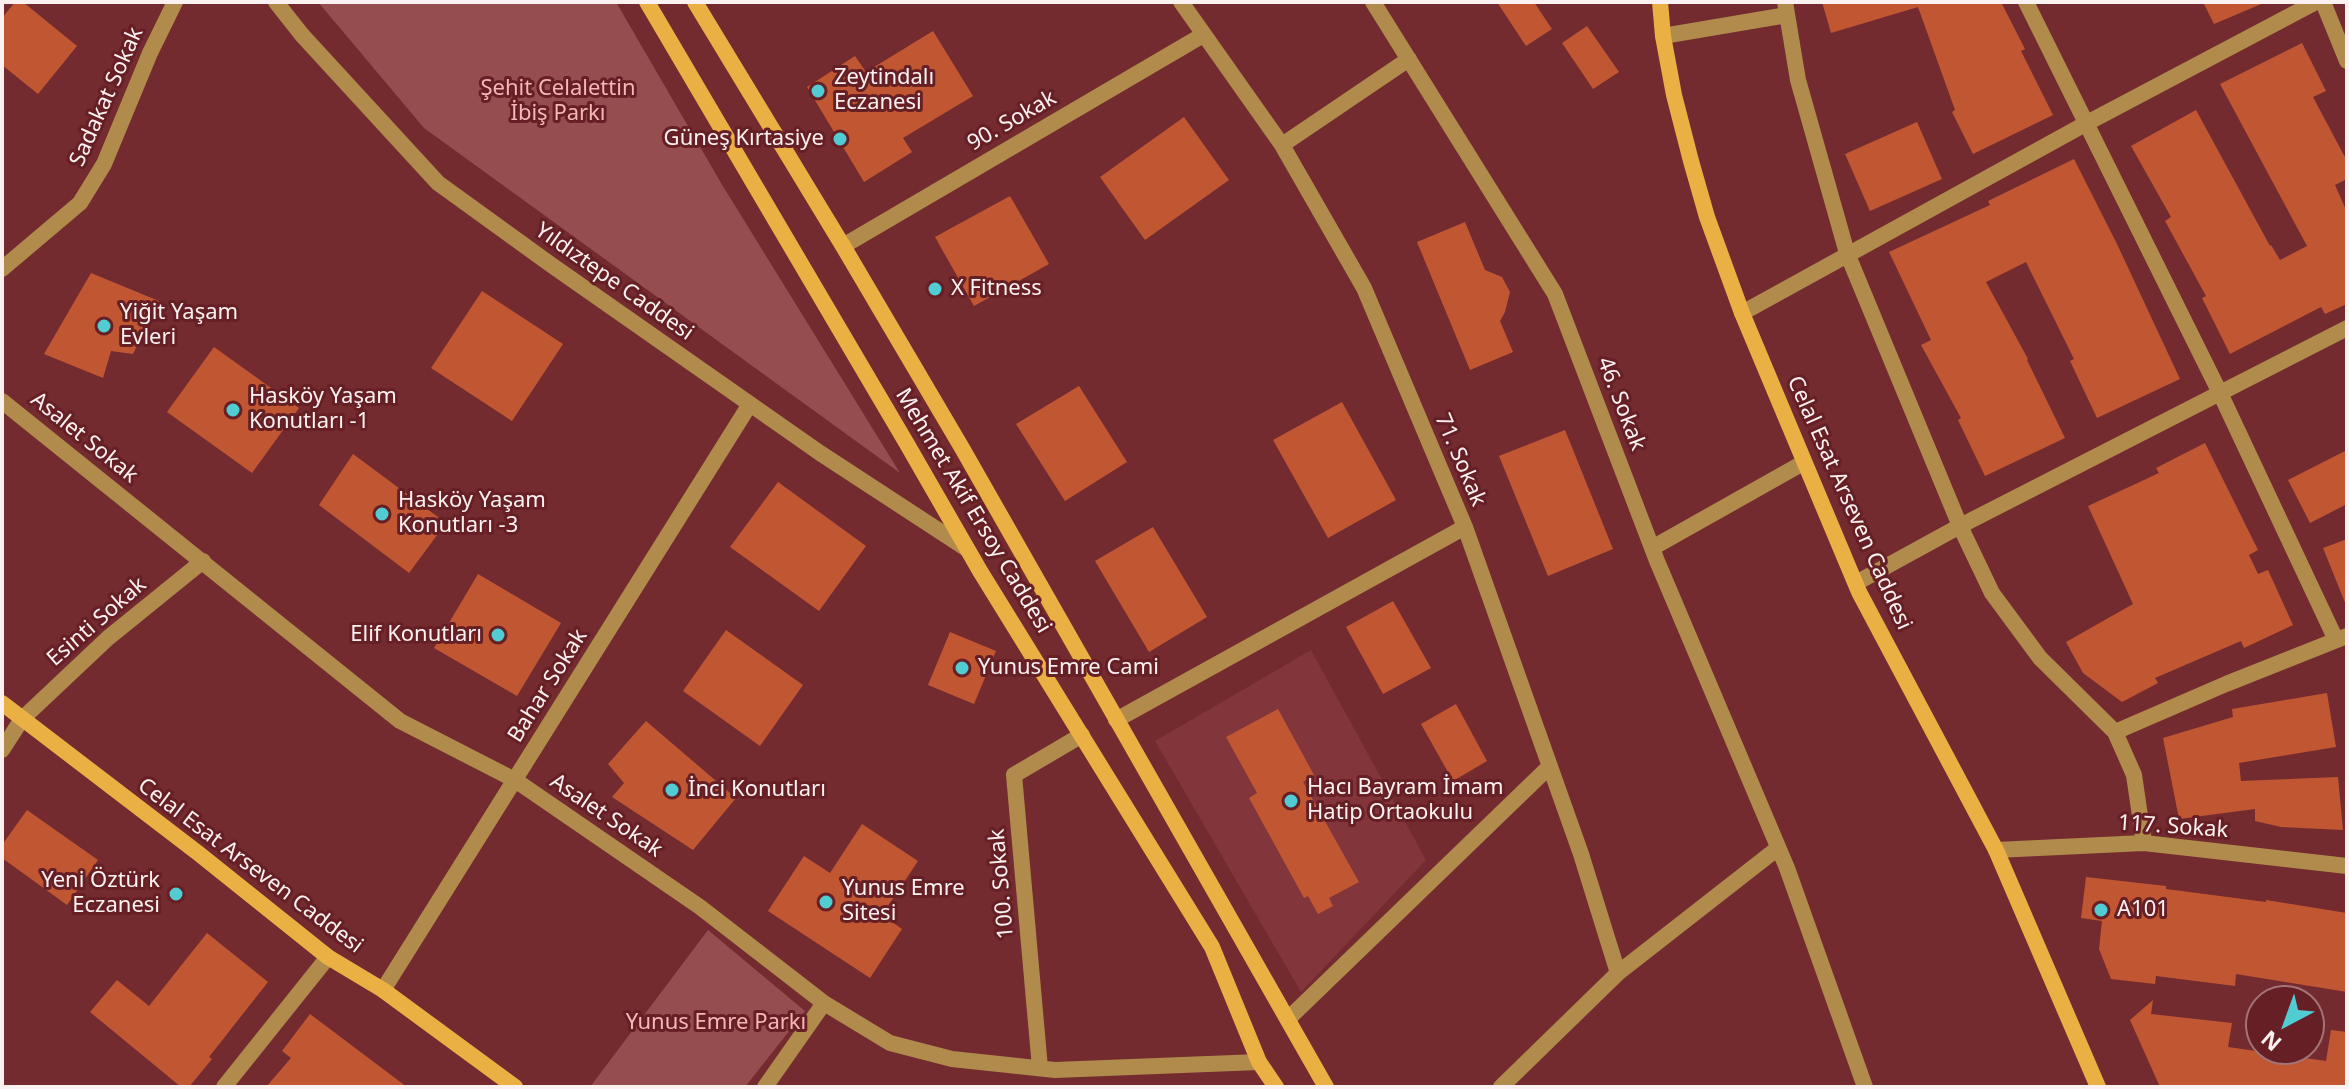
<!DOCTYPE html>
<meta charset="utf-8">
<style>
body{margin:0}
#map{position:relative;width:2349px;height:1089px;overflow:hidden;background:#732b30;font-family:"Noto Sans",sans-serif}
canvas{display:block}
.frame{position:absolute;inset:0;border:4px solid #fbf1f1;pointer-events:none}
.north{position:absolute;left:2245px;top:985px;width:80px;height:80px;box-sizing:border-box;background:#662025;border:2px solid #a27477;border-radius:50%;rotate:221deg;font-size:22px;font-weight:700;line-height:32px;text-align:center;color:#fbf1f1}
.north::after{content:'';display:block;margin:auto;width:28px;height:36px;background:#51ccd2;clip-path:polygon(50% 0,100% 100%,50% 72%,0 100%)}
</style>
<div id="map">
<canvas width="2349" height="1089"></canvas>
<div class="frame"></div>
<div class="north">N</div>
</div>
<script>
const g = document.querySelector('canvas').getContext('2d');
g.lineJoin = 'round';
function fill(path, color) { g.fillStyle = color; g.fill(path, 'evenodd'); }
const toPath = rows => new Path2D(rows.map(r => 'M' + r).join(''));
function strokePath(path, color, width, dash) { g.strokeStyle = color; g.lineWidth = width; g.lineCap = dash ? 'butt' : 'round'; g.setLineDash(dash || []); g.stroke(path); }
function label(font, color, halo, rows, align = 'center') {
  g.font = font + ' "Noto Sans",sans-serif'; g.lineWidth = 6; g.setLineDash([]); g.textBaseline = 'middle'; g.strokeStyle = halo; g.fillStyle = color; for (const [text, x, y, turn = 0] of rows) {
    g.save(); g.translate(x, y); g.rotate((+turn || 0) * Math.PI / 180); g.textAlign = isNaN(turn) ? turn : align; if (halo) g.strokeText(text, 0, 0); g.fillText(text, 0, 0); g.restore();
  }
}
fill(toPath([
 [1311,650,1426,860,1301,992,1155,741]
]), '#82353b');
fill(toPath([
 [318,2,616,2,721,183,900,473,424,128],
 [708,930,805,1011,745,1087,590,1087]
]), '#954d50');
fill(toPath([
 [15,2,23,2,77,46,38,94,2,65,2,18],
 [1497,2,1534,2,1552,29,1526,46],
 [1822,2,2001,2,2025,49,2021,51,2053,115,1973,154,1952,112,1955,110,1918,7,1831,33],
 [2203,2,2266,2,2214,24],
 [1587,26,1619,72,1593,89,1562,43],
 [933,31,973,96,903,138,912,152,864,182,807,87,855,56,866,72],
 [2302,43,2326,91,2313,97,2347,161,2347,179,2335,185,2347,212,2347,304,2325,314,2321,307,2230,354,2202,298,2206,296,2165,221,2171,217,2131,146,2196,110,2270,246,2271,245,2280,260,2307,246,2220,84],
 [1184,117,1229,180,1145,240,1100,177],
 [1917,122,1942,179,1870,211,1845,154],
 [2074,159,2117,244,2180,379,2097,418,2070,361,2074,359,2026,262,1986,282,2028,359,2027,360,2065,438,1985,476,1958,420,1961,418,1921,345,1931,340,1889,252,1990,205,1988,201],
 [1010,196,1049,264,974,306,935,237],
 [1465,222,1485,270,1502,277,1510,292,1505,312,1500,321,1513,352,1470,370,1417,242],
 [91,273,159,301,133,354,111,351,103,378,44,354],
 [482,291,563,344,512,421,431,368],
 [214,347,299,408,252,473,167,412],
 [1079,386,1127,462,1065,501,1016,424],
 [1342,402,1396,500,1328,538,1273,440],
 [1565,430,1613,549,1548,576,1499,456],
 [2205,443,2258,550,2249,555,2258,574,2268,570,2293,625,2244,648,2241,641,2155,678,2158,683,2122,702,2083,673,2066,642,2133,604,2088,506,2159,473,2156,468],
 [2347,450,2347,504,2310,523,2288,480],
 [353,454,446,523,409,573,319,505],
 [778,482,866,546,819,611,730,547],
 [1153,527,1207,617,1149,652,1095,561],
 [2347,539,2347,605,2346,605,2323,548],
 [478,574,561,623,517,696,434,648],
 [1393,601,1431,668,1383,694,1346,627],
 [726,630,803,685,760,746,683,691],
 [950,632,996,651,974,704,928,685],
 [2327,693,2336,747,2239,763,2241,781,2338,777,2343,830,2281,827,2255,821,2255,809,2179,819,2163,738,2233,717,2232,709],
 [1456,704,1487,761,1453,781,1421,724],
 [1278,709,1314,775,1303,782,1359,882,1329,898,1333,906,1318,914,1308,896,1304,898,1249,798,1257,793,1226,737],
 [646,721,736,798,693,850,612,797,624,783,608,764],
 [27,810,98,860,67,905,2,858,2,845],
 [862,824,918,861,882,915,902,929,870,978,768,911,804,856,830,873],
 [2086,877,2166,886,2166,889,2266,902,2266,900,2347,913,2347,992,2236,974,2235,986,2156,976,2155,984,2111,979,2099,949,2102,921,2081,918],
 [207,933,268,982,209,1057,212,1059,189,1087,181,1087,90,1012,117,980,149,1006],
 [2153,1000,2151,1014,2232,1023,2228,1047,2326,1061,2331,1030,2347,1032,2347,1087,2160,1087,2130,1020],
 [310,1014,407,1087,266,1087,291,1058,282,1051]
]), '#c15732');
strokePath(toPath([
 [276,2,302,35,438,183,550,264,820,453,967,549],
 [1181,2,1282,145,1364,288,1465,527,1581,854,1618,973],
 [1373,2,1555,294,1657,561,1787,868,1865,1087],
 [1785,2,1798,80,1847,253,1960,526,2347,328],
 [2026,2,2220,393,2336,640],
 [2323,2,2347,61],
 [1663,36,1787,15],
 [1282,145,1409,59],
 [843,246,1203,35],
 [2,269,80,203,104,164,150,53,175,2],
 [1742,313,2087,123,2316,2],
 [2,401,400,721,515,780,700,907,824,1003,890,1043,952,1059,1055,1070,1259,1062],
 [1652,548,1803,463],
 [1856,583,1960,526,1992,593,2040,658,2115,732,2226,684,2347,636],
 [1116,720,1465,527],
 [2115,732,2134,775,2144,843],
 [2,750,22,719,108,638,203,561],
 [1996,850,2144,843,2347,866],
 [383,990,750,404],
 [1288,1019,1550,766],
 [1040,1068,1014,775,1082,735],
 [224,1087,328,957],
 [765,1087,824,1003],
 [1501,1087,1618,973,1778,848]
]), '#b08b4c', 16);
strokePath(toPath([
 [647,2,907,444,980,571,1212,947,1259,1062,1276,1087],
 [695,2,843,246,962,448,1326,1087],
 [1660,2,1663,36,1674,95,1691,161,1707,217,1742,313,1859,592,1996,850,2098,1087],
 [2,703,198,853,328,957,383,990,515,1087]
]), '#ebb043', 16);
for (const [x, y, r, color] of [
 [818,91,8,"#51ccd2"],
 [840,139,8,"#51ccd2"],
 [935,289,8,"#51ccd2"],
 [104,326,8,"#51ccd2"],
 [233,410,8,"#51ccd2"],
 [382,514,8,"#51ccd2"],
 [498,635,8,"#51ccd2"],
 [962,668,8,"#51ccd2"],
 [672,790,8,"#51ccd2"],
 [1291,801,8,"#51ccd2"],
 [176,894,8,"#51ccd2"],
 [826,902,8,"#51ccd2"],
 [2101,910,8,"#51ccd2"]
]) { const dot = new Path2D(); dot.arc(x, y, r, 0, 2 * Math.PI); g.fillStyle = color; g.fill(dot); strokePath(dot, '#662025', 3); }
label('22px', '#fbf1f1', '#662025', [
 ["Zeytindalı",834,78],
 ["Eczanesi",834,103],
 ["Güneş Kırtasiye",824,139,"right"],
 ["X Fitness",951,289],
 ["Yiğit Yaşam",120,313],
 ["Evleri",120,338],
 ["Hasköy Yaşam",249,397],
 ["Konutları -1",249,422],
 ["Hasköy Yaşam",398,501],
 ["Konutları -3",398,526],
 ["Elif Konutları",482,635,"right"],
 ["Yunus Emre Cami",978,668],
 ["Hacı Bayram İmam",1307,788],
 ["Hatip Ortaokulu",1307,813],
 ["İnci Konutları",688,790],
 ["Yeni Öztürk",160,881,"right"],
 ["Eczanesi",160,906,"right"],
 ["Yunus Emre",842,889],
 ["Sitesi",842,914],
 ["A101",2117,910]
], 'left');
label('22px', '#f3b7b7', '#662025', [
 ["Şehit Celalettin",558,89],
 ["İbiş Parkı",558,114],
 ["Yunus Emre Parkı",716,1023]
]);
label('22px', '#fbf1f1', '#662025', [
 ["Sadakat Sokak",107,97,-66],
 ["90. Sokak",1012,121,-30],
 ["Yıldıztepe Caddesi",614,282,35],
 ["46. Sokak",1621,404,69],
 ["Asalet Sokak",84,438,39],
 ["71. Sokak",1460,460,67],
 ["Celal Esat Arseven Caddesi",1849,503,66],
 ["Mehmet Akif Ersoy Caddesi",973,511,59],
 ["Esinti Sokak",97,622,-41],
 ["Bahar Sokak",548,686,-58],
 ["Asalet Sokak",606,816,34],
 ["117. Sokak",2173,827,4],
 ["Celal Esat Arseven Caddesi",250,866,37],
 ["100. Sokak",1002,884,-95]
]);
</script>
